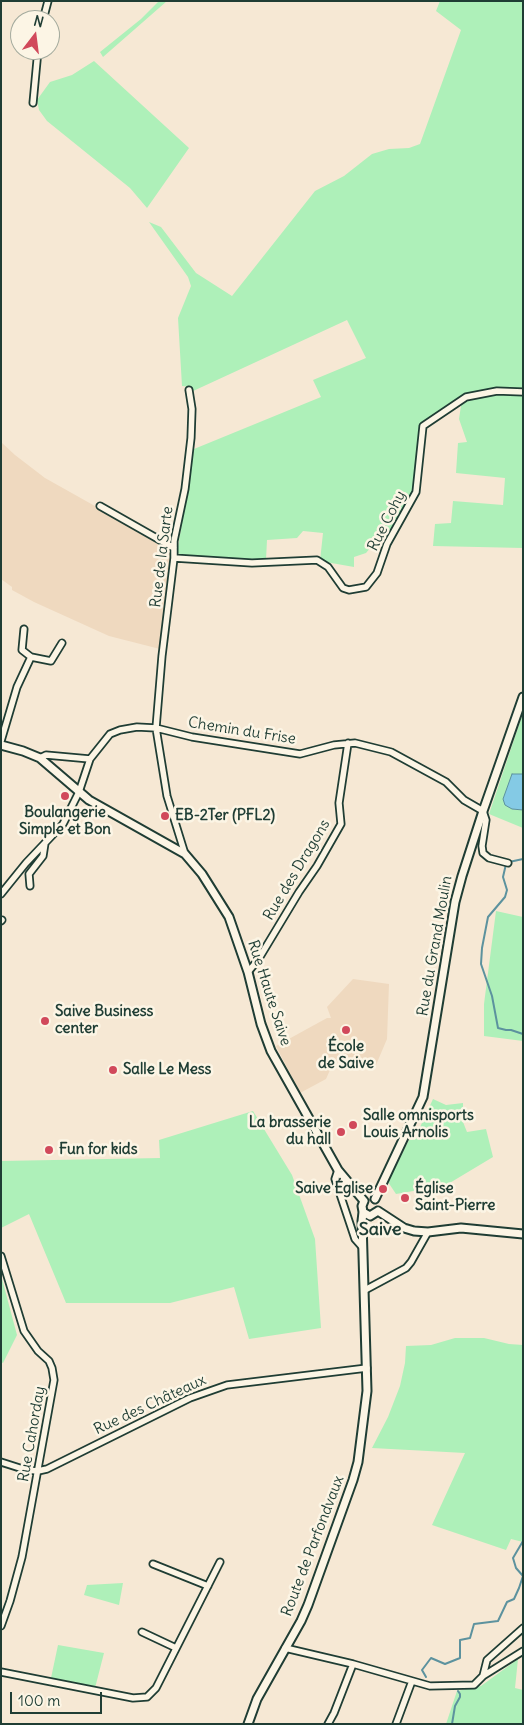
<!DOCTYPE html>
<meta charset="utf-8">
<style>
body{margin:0}
#map{position:relative;width:524px;height:1725px;overflow:hidden;background:#f6e8d4;font-family:Delius,sans-serif}
canvas{display:block}
.frame{position:absolute;inset:0;border:2px solid #1f3d34;pointer-events:none}
.north{position:absolute;left:10px;top:10px;width:50px;height:50px;box-sizing:border-box;background:#fcf5e5;border:1px solid #a4ab9e;border-radius:50%;rotate:15deg;font-size:14px;font-weight:700;line-height:20px;text-align:center;color:#1f3d34}
.north::after{content:'';display:block;margin:auto;width:18px;height:22px;background:#d1495b;clip-path:polygon(50% 0,100% 100%,50% 72%,0 100%)}
.scale{position:absolute;left:10px;top:1692px;width:92px;height:22px;box-sizing:border-box;border:2px solid #1f3d34;border-top:0;padding-left:6px;font-size:15px;line-height:18px;white-space:nowrap;color:#1f3d34;-webkit-text-stroke:4px #fcf5e5;paint-order:stroke}
</style>
<div id="map">
<canvas width="524" height="1725"></canvas>
<div class="frame"></div>
<div class="north">N</div>
<div class="scale">100 m</div>
</div>
<script>
const g = document.querySelector('canvas').getContext('2d');
g.lineJoin = 'round';
function fill(path, color) { g.fillStyle = color; g.fill(path, 'evenodd'); }
const toPath = rows => new Path2D(rows.map(r => 'M' + r).join(''));
function strokePath(path, color, width, dash) { g.strokeStyle = color; g.lineWidth = width; g.lineCap = dash ? 'butt' : 'round'; g.setLineDash(dash || []); g.stroke(path); }
function label(font, color, halo, rows, align = 'center') {
  g.font = font + ' Delius,sans-serif'; g.lineWidth = 5; g.setLineDash([]); g.textBaseline = 'middle'; g.strokeStyle = halo; g.fillStyle = color; for (const [text, x, y, turn = 0] of rows) {
    g.save(); g.translate(x, y); g.rotate((+turn || 0) * Math.PI / 180); g.textAlign = isNaN(turn) ? turn : align; if (halo) g.strokeText(text, 0, 0); g.fillText(text, 0, 0); g.restore();
  }
}
fill(toPath([
 [1,442,15,455,45,478,168,547,172,552,160,649,109,636,34,602,12,590,12,587,1,579],
 [353,979,389,984,387,1039,376,1065,334,1061,326,1079,300,1093,276,1046,327,1018,331,1018,327,1007]
]), '#efd9bf');
fill(toPath([
 [159,1,167,1,103,57,100,52,141,19],
 [440,1,523,1,523,548,433,546,435,524,451,523,453,501,503,505,505,478,456,473,458,443,467,442,459,419,462,399,421,425,420,428,414,491,411,499,379,548,371,547,366,553,354,557,354,567,320,561,323,533,303,531,297,538,267,540,266,560,181,555,178,553,178,547,194,449,321,397,313,380,366,358,347,320,191,392,191,387,182,386,178,318,191,286,188,277,149,222,161,227,196,273,232,296,315,191,344,176,372,154,389,149,409,148,420,144,461,30,436,11],
 [94,61,189,148,147,208,130,188,47,121,39,110,37,100,50,82,72,75],
 [523,713,523,774,512,774,509,785,512,809,523,810,523,828,489,814],
 [496,911,523,917,523,1041,484,1036,484,1004],
 [433,1099,446,1105,463,1103,463,1122,467,1132,486,1129,493,1157,438,1190,423,1202,419,1190,396,1194,388,1182,409,1140,415,1138],
 [253,1111,292,1175,315,1239,321,1328,249,1339,234,1287,170,1303,66,1303,29,1214,1,1228,1,1161,160,1158,159,1140],
 [1,1275,17,1335,3,1363,1,1362],
 [455,1338,484,1338,509,1344,523,1345,523,1542,511,1539,506,1550,432,1525,465,1453,372,1448,388,1417,400,1386,405,1363,406,1346,431,1345],
 [123,1583,119,1605,84,1595,87,1585],
 [58,1645,104,1653,95,1688,51,1678],
 [518,1659,515,1688,523,1690,523,1724,446,1724,457,1691,481,1686]
]), '#aef0b9');
const water = toPath([
 [512,774,523,774,523,810,512,809,505,805,503,799,512,774]
]);
fill(water, '#84cae5');
strokePath(water, '#5c929e', 1);
strokePath(toPath([
 [509,862,523,859],
 [506,864,503,877,507,890,505,897,488,917,482,948,481,964,492,996,498,1028,506,1030,511,1030,523,1034],
 [426,1677,422,1670,431,1658,445,1664,460,1658,460,1640,470,1638,474,1624,498,1621,507,1602,514,1599,519,1588,523,1576,516,1568,513,1558,523,1541],
 [452,1724,455,1706,460,1697,460,1694,458,1691]
]), '#5c929e', 2);
const minor = toPath([
 [43,20,48,1],
 [33,103,38,50],
 [100,506,174,548],
 [174,558,252,563,317,560,328,567,343,588,349,590,366,587,377,573,387,544,416,492,423,426,466,397,497,391,523,392],
 [24,629,22,650,31,657,51,661,62,643],
 [1,741,17,687,31,657],
 [40,758,46,755,90,759],
 [185,854,167,796,156,728,162,656,174,558,174,541,185,489,191,438,192,409,189,390],
 [30,886,29,874,43,856,45,843],
 [1,894,26,863,63,824,79,792,90,759,110,734,120,730,137,727,156,728,192,737,300,754,334,745,355,743,391,752,446,782,464,800,483,811,486,820,482,846,483,853,489,858,508,863],
 [1,921,2,920],
 [248,972,258,960,299,892,317,866,341,824,339,803,348,743],
 [338,1170,335,1179,355,1239,363,1248],
 [1,1256,24,1331,38,1351,49,1361,52,1368,54,1380,22,1557,10,1601,1,1626],
 [365,1290,406,1268,411,1262,428,1232],
 [1,1462,26,1470,38,1471,47,1469,190,1398,227,1385,367,1368],
 [153,1564,208,1586],
 [142,1632,176,1648],
 [285,1648,353,1664,430,1686,474,1685,483,1676,523,1651],
 [1,1672,133,1698,147,1697,156,1688,220,1562],
 [483,1676,487,1660,523,1628],
 [328,1724,334,1713,353,1664],
 [396,1724,412,1681]
]);
const tertiary = toPath([
 [1,745,23,751,40,758,89,800,185,854,202,874,229,917,248,972,261,1024,271,1051,338,1170,364,1201],
 [375,1199,423,1097,455,902,462,876,483,811,523,697],
 [378,1211,404,1228,414,1231,428,1232,461,1228,523,1234],
 [363,1212,370,1216,378,1211],
 [248,1724,257,1699,301,1621,308,1605,353,1480,358,1462,367,1391,362,1221,363,1212,362,1206,364,1201]
]);
strokePath(minor, '#1f3d34', 9);
strokePath(tertiary, '#1f3d34', 11);
strokePath(minor, '#fcf5e5', 5.5);
strokePath(tertiary, '#fcf5e5', 7);
for (const [x, y, r, color] of [
 [65,796,5,"#d1495b"],
 [165,816,5,"#d1495b"],
 [45,1021,5,"#d1495b"],
 [346,1030,5,"#d1495b"],
 [113,1070,5,"#d1495b"],
 [353,1125,5,"#d1495b"],
 [341,1132,5,"#d1495b"],
 [49,1150,5,"#d1495b"],
 [383,1189,5,"#d1495b"],
 [405,1198,5,"#d1495b"]
]) { const dot = new Path2D(); dot.arc(x, y, r, 0, 2 * Math.PI); g.fillStyle = color; g.fill(dot); strokePath(dot, '#fcf5e5', 2); }
label('15px', '#1f3d34', '#fcf5e5', [
 ["Rue Cohy",387,521,-63],
 ["Rue de la Sarte",162,557,-83],
 ["Chemin du Frise",242,731,9],
 ["Rue des Dragons",297,870,-59],
 ["Rue du Grand Moulin",435,946,-80],
 ["Rue Haute Saive",269,993,72],
 ["Rue des Châteaux",150,1405,-25],
 ["Rue Cahorday",32,1434,-80],
 ["Route de Parfondvaux",313,1546,-69]
]);
label('bold 15px', '#1f3d34', '#fcf5e5', [
 ["Boulangerie",65,813,"center"],
 ["Simple et Bon",65,830,"center"],
 ["EB-2Ter (PFL2)",175,816],
 ["Saive Business",55,1012],
 ["center",55,1029],
 ["École",346,1047,"center"],
 ["de Saive",346,1064,"center"],
 ["Salle Le Mess",123,1070],
 ["Salle omnisports",363,1116],
 ["Louis Arnolis",363,1133],
 ["La brasserie",331,1123,"right"],
 ["du hall",331,1140,"right"],
 ["Fun for kids",59,1150],
 ["Saive Église",373,1189,"right"],
 ["Église",415,1189],
 ["Saint-Pierre",415,1206]
], 'left');
label('bold 18px', '#1f3d34', '#fcf5e5', [
 ["Saive",380,1230]
]);
</script>
